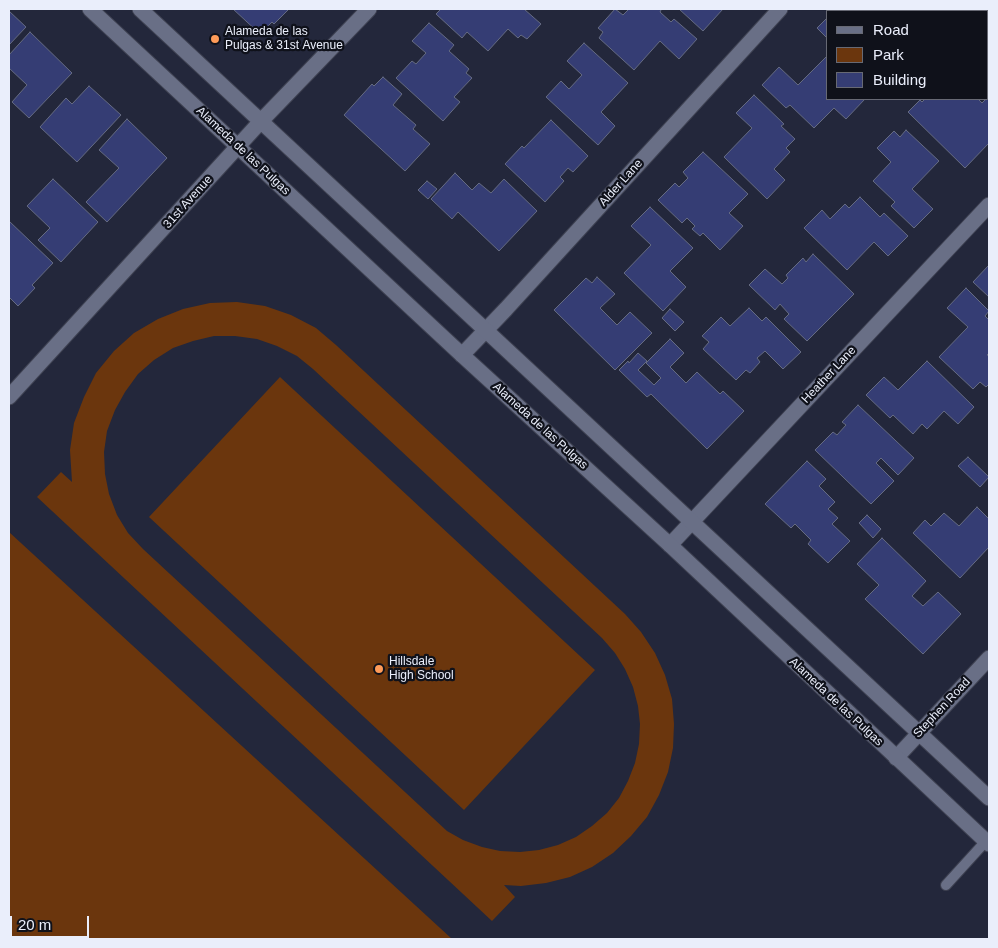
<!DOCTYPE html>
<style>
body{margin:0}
#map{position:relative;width:998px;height:948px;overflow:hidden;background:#23273b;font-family:Helvetica,sans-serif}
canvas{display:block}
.frame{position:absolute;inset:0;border:10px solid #eaeefb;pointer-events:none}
.legend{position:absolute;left:826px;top:10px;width:162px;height:90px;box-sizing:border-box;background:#0f111a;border:1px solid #676974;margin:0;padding:6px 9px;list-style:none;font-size:15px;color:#eaeefb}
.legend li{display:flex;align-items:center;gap:10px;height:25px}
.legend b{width:25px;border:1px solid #676974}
.scale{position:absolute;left:10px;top:916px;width:79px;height:22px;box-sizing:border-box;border:2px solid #eaeefb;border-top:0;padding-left:6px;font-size:15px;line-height:18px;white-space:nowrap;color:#eaeefb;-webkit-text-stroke:4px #0f111a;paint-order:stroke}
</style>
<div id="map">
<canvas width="998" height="948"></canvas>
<div class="frame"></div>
<ul class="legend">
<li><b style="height:6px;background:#696f86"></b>Road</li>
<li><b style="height:14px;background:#6b360d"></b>Park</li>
<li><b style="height:14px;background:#353d74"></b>Building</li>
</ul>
<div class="scale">20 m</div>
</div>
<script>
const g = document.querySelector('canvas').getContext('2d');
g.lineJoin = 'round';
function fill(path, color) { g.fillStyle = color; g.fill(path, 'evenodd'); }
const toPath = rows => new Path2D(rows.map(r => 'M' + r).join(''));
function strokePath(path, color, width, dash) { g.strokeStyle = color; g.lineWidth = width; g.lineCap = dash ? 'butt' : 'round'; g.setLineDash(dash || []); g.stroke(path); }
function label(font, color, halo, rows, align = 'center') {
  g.font = font + ' Helvetica,sans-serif'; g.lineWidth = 4.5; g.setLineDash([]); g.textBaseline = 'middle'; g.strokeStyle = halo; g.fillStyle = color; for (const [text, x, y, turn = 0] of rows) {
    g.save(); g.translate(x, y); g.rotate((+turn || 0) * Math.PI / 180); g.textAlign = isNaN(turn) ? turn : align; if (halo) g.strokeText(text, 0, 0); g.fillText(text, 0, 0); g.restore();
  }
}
fill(toPath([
 [237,302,265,306,291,315,316,328,336,345,625,614,641,632,655,653,665,675,672,699,674,724,673,748,668,772,659,795,647,817,631,836,613,853,592,867,570,877,546,883,521,886,504,885,515,897,492,921,37,497,61,472,72,482,70,450,74,423,84,397,96,373,114,351,134,333,158,319,183,309,210,303],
 [214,336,235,336,257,339,277,346,297,356,313,369,602,638,615,653,625,669,633,687,638,706,640,724,639,744,635,763,628,781,619,798,607,813,592,826,576,837,558,845,539,850,520,852,500,851,482,847,463,840,447,831,143,549,128,533,117,515,109,494,105,474,104,452,107,431,115,410,125,392,138,374,154,360,173,348,193,341],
 [280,377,595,670,464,810,149,517],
 [9,532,452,939,9,939]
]), '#6b360d');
const building = toPath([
 [233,9,289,9,274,24,272,22,260,34,233,9],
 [441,9,524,9,541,24,527,39,521,35,518,38,508,29,488,51,467,32,462,38,436,14,441,9],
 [615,9,623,15,629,9,660,9,661,10,660,12,671,22,674,19,697,39,679,59,660,41,634,70,599,38,603,32,598,28,615,9],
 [679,9,723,9,703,31,679,9],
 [846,9,892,9,895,11,843,11,846,9],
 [914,9,942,9,940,11,916,11,914,9],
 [9,11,26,27,9,45,9,11],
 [827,18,827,38,817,28,827,18],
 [429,23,454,45,449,51,469,69,466,73,472,78,454,97,460,102,443,121,396,78,412,61,416,64,426,53,412,41,429,23],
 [987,27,989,29,989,79,987,77,987,27],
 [30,32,72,73,29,118,12,102,27,85,9,68,9,55,30,32],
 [584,43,628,83,601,112,615,126,598,145,546,97,561,81,569,89,582,75,567,61,584,43],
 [827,56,827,99,865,99,846,119,834,108,814,128,790,105,786,108,762,85,779,67,798,85,827,56],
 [383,77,402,94,393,105,416,125,413,129,430,144,405,171,344,115,372,84,374,86,383,77],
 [89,86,121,115,77,162,40,127,66,98,72,104,89,86],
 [754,95,784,124,781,126,795,139,786,148,790,152,774,169,785,180,767,199,724,157,752,128,736,113,754,95],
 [987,98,989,100,989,143,965,168,908,112,920,100,922,102,925,99,978,99,982,103,987,98],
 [127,119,167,158,107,222,86,202,119,168,99,150,127,119],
 [551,120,588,156,573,172,568,168,560,177,564,181,545,202,505,164,522,146,524,148,551,120],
 [906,130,939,161,912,189,933,209,914,228,891,206,895,202,873,181,891,162,877,148,894,131,900,137,906,130],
 [703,152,748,194,729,213,743,226,720,250,703,233,700,236,692,229,695,226,687,218,682,223,658,200,675,183,679,187,688,178,683,172,703,152],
 [455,173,472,190,479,183,491,193,504,179,537,211,499,251,458,212,452,219,431,199,455,173],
 [53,179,98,222,61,262,38,240,50,228,27,206,53,179],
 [427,181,437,189,428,199,418,190,427,181],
 [860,197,880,217,884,213,908,236,888,256,874,242,847,270,804,228,822,210,830,219,845,204,849,208,860,197],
 [650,207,693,248,670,271,686,287,663,311,624,273,651,245,631,226,650,207],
 [9,221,53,263,32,285,35,288,18,306,9,297,9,221],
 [813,254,854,294,807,341,784,319,789,314,780,304,775,310,749,285,765,269,782,284,788,278,786,275,803,258,806,262,813,254],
 [989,265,989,297,973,282,989,265],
 [597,277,615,294,600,308,617,325,630,312,652,333,615,370,554,310,586,278,592,283,597,277],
 [966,288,989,311,985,316,989,320,989,353,987,355,989,356,989,384,986,387,980,382,973,389,939,357,968,327,947,308,966,288],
 [749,308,762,321,766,317,801,352,783,369,765,351,757,358,760,362,750,373,746,370,736,380,703,349,709,342,702,336,721,317,730,326,749,308],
 [670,309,684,322,675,331,662,318,670,309],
 [670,339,684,353,670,367,686,383,697,372,720,394,723,391,744,411,707,449,651,394,647,397,619,370,628,361,629,363,638,353,647,361,638,370,654,385,661,378,646,363,670,339],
 [927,361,974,407,958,424,944,411,927,429,922,424,913,434,893,415,890,418,866,395,884,377,898,390,927,361],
 [858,405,914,458,898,475,881,458,876,463,894,481,871,504,815,450,833,432,837,435,846,425,842,422,858,405],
 [968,457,989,477,980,487,958,466,968,457],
 [807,461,826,479,819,486,835,502,828,509,838,518,832,524,850,541,828,563,808,544,811,540,795,524,791,528,765,504,807,461],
 [977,507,989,519,989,547,960,578,913,533,925,520,931,526,944,513,959,526,977,507],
 [867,515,881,529,873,538,859,523,867,515],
 [882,538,926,581,912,596,923,606,938,592,961,614,923,654,865,599,879,585,857,564,882,538]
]);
fill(building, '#353d74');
strokePath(building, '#656b82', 1);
const lane = toPath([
 [946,885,986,841]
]);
const street = toPath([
 [462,355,506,309,780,9],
 [670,545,989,205],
 [896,758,989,658]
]);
const secondary = toPath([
 [90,9,462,355,670,545,989,844],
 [140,9,989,798],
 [9,397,262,120,369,9]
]);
strokePath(lane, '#3e4151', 12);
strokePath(street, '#3e4151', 17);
strokePath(secondary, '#3e4151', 17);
strokePath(lane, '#696f86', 10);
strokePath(street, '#696f86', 15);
strokePath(secondary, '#696f86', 15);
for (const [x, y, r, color] of [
 [215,39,5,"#fe9b59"],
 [379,669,5,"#fe9b59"]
]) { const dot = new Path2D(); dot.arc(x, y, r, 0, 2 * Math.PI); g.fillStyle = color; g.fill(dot); strokePath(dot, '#0f111a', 2); }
label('12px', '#eaeefb', '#0f111a', [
 ["Alameda de las",225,32],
 ["Pulgas & 31st Avenue",225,46],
 ["Hillsdale",389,662],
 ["High School",389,676]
], 'left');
label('12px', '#eaeefb', '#0f111a', [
 ["Alameda de las Pulgas",243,151,43],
 ["Alder Lane",621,183,-48],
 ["31st Avenue",188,202,-48],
 ["Heather Lane",829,375,-47],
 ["Alameda de las Pulgas",540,426,42],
 ["Alameda de las Pulgas",836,702,43],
 ["Stephen Road",942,708,-47]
]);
</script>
